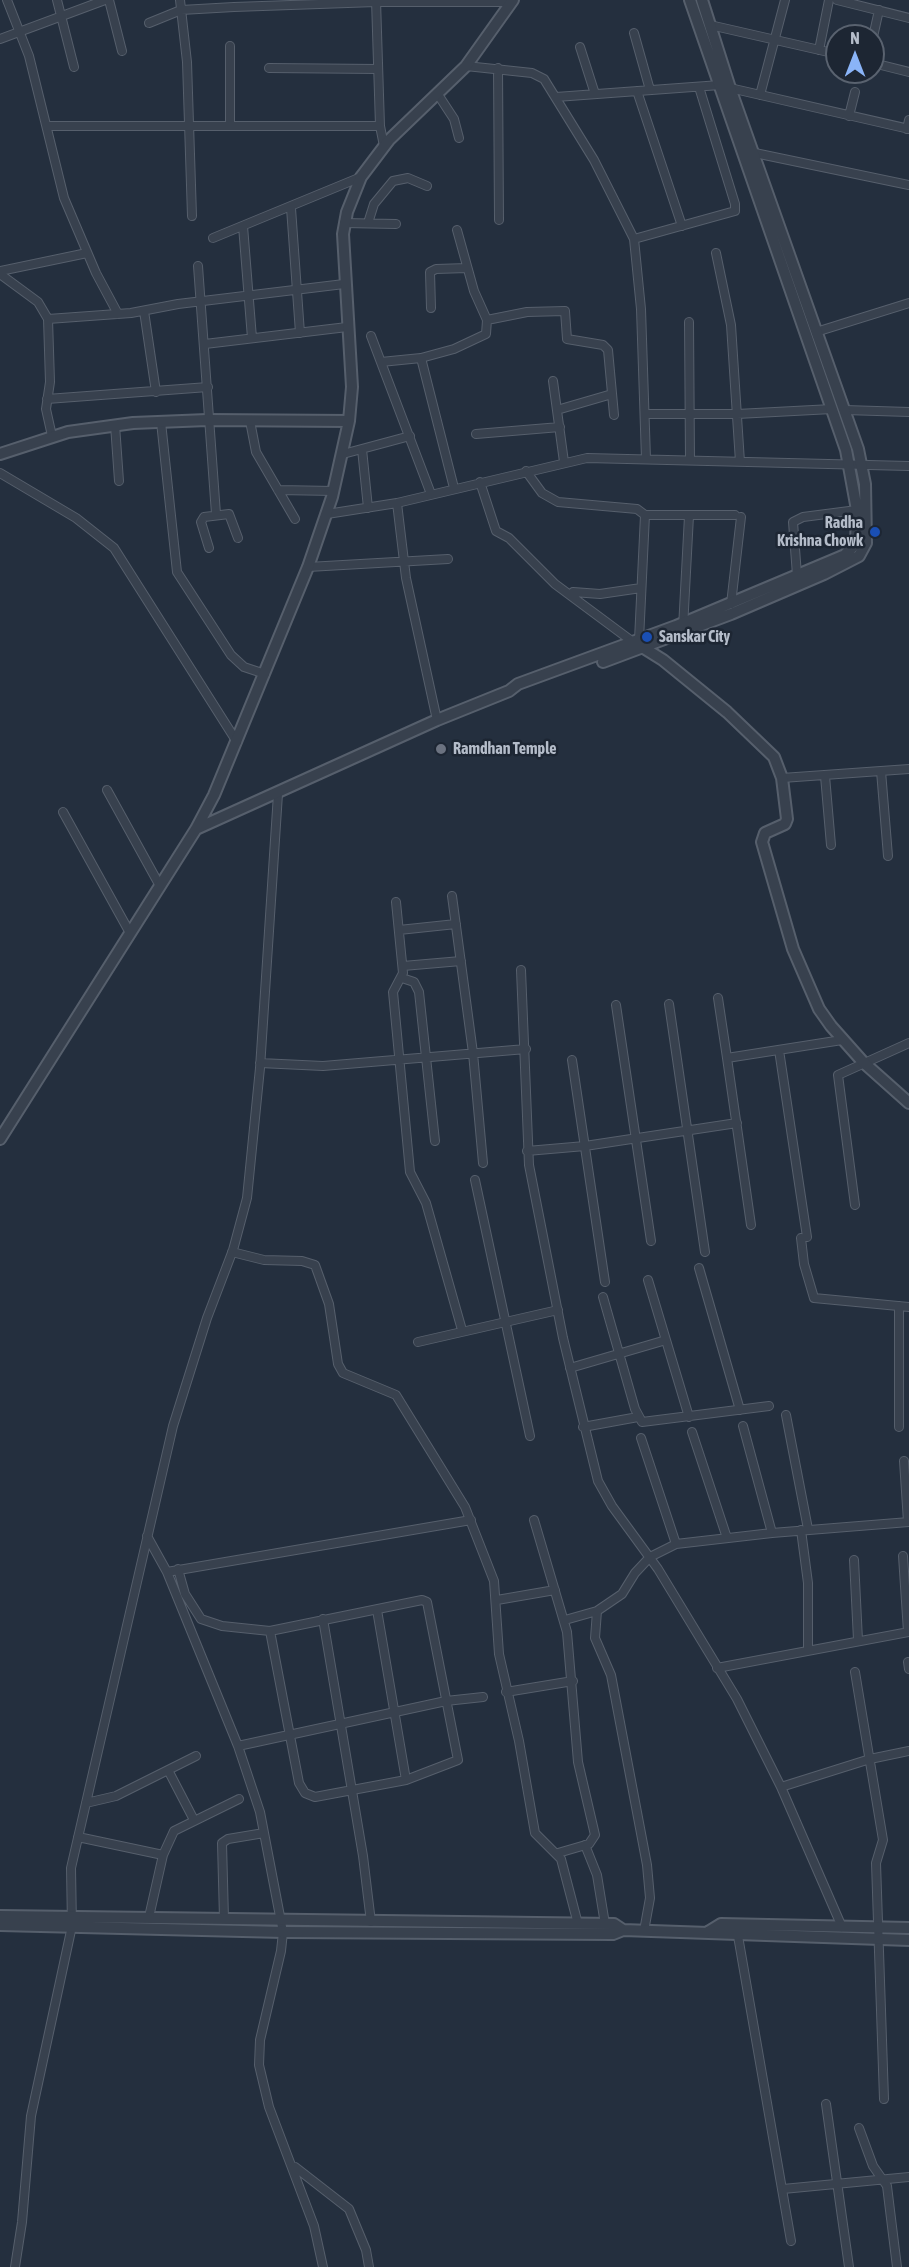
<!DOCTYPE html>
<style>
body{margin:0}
#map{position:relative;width:909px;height:2267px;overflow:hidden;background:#242f3e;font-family:"Asap Condensed",sans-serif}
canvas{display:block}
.north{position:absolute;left:825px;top:24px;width:60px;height:60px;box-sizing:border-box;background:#1d2633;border:2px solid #59626f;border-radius:50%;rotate:0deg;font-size:16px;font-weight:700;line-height:24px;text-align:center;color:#b4bcc9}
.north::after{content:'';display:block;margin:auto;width:21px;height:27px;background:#8ab4f8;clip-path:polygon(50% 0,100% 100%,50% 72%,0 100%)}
</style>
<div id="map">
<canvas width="909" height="2267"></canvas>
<div class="north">N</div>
</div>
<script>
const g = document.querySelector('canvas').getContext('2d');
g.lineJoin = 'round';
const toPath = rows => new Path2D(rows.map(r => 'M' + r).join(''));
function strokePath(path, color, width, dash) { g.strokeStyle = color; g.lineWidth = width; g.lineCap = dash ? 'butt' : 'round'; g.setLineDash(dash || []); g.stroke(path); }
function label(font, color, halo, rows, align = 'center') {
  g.font = font + ' "Asap Condensed",sans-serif'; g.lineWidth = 5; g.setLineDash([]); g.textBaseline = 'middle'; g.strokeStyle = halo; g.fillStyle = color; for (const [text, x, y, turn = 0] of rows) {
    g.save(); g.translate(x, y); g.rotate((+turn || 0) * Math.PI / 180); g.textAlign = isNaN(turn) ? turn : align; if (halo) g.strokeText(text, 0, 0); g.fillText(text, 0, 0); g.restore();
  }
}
const minor = toPath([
 [7,0,29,56,64,198,96,273,118,314],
 [57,0,74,67],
 [109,0,122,51],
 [180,0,187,62,192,216],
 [376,0,380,126,384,146],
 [837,0,909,18],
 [149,23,181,10,234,7,376,2,511,2],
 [710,25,837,54],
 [634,33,650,90],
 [873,37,879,10],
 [0,39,105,0],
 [230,46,230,126],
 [580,47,595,94],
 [819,50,829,0],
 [873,63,909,72],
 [466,66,532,73,544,79,594,160,634,239,641,309,646,459],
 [269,68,377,69],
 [498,68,499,220],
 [730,88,909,129],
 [637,91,682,226],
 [437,93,454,119,459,138],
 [760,95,785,0],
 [556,97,720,85],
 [849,116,855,92],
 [48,126,380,126],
 [907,129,909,120],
 [750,152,909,185],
 [291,208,300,333],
 [344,223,396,224],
 [368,223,374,204,393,181,408,178,427,186],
 [243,226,252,338],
 [213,238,361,177],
 [634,239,735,211,735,204,699,87],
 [716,253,731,325,740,462],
 [198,266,216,514],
 [0,271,87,253],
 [0,274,38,302,48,319,50,382,46,409,52,436],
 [431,308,430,272,436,269,467,268],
 [144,311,156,392],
 [48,319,131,313,178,304,344,284],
 [487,320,527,312,565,311,567,339,603,345,608,350,614,415],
 [689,322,690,460],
 [816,332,909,303],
 [371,336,431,494],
 [205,344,347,327],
 [421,358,454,488],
 [381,362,421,358,454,349,486,334,487,320,474,291,457,230],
 [553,381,564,462],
 [47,399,208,387],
 [557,410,612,394],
 [845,410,909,412],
 [645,414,737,414,832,409],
 [250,421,256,452,295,519],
 [161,422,177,572,231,655,244,667,265,674],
 [115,425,119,481],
 [476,434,560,427],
 [362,449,368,508],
 [343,454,410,436],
 [526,471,542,493,558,502,637,509,645,515,639,640],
 [0,473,76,518,114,548,237,742],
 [480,482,496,531,509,538,555,584,633,642],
 [278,490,334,491],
 [397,503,406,578,437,720],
 [327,514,397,503,587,458,909,466],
 [645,515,735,515],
 [209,548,201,522,204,517,229,514,238,538],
 [308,567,448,559],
 [797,575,793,522,803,517,857,510],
 [570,595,573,592,600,594,641,588],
 [731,604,741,517],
 [683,628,689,516],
 [881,771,888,856],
 [825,776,831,845],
 [782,778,909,769],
 [107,790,160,886],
 [63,812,130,933],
 [452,896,473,1053,483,1163],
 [396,902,403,973,393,992,410,1172,426,1203,462,1330],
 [399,930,456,924],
 [403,966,461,961],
 [521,970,529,1165,563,1338,598,1481,612,1506,658,1569,737,1699,781,1787,842,1927],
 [402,978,414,982,419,992,435,1141],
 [718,998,727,1058],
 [669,1004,705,1252],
 [616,1005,651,1241],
 [779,1050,807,1237],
 [572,1060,605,1282],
 [260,1063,323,1066,526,1049],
 [527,1151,585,1146,737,1123],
 [475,1180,530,1436],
 [855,1205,838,1075,909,1043],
 [751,1225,727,1058,842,1040],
 [801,1238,804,1264,814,1298,909,1307],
 [232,1252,264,1260,302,1261,315,1265,329,1304,338,1364,343,1373,396,1395,465,1507,494,1581,499,1654,519,1741,535,1833,561,1859,578,1924],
 [699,1268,740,1410],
 [648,1280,689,1417],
 [603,1297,635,1409,642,1422,769,1406],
 [899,1306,899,1427],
 [418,1342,558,1310],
 [570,1368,666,1340],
 [786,1415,808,1529],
 [743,1426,772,1533],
 [583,1427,638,1417],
 [692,1432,727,1538],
 [641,1438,676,1544],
 [904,1461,908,1522],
 [534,1520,567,1632,578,1762,595,1835,589,1844,558,1853],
 [801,1530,808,1583,808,1649],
 [147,1536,167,1572,238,1746,260,1812,283,1932,281,1951,260,2040,259,2065,269,2107,314,2226,323,2267],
 [903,1556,908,1632],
 [854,1560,858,1640],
 [178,1569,185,1594,201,1619,222,1626,270,1631,422,1600,427,1602,458,1760,406,1780,315,1797,305,1793,299,1783,270,1631],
 [167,1572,471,1520],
 [497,1600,555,1590],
 [377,1610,406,1780],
 [323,1619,363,1856,371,1922],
 [565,1620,597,1611],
 [908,1662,909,1669],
 [717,1668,909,1632],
 [855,1672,883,1840,876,1863,884,2099],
 [506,1692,573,1681],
 [238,1746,446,1701,483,1697],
 [168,1770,194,1820],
 [781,1787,870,1759,909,1751],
 [86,1803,116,1796,196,1756],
 [78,1837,163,1855],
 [585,1845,597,1875,605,1924],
 [149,1917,163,1855,174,1831,239,1799],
 [224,1919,222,1843,228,1839,264,1833],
 [644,1931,650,1898,647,1865,611,1675,595,1638,597,1611,622,1594,635,1573,650,1557,676,1544,772,1533,909,1522],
 [738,1936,791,2241],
 [826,2104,849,2267],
 [859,2128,873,2166,887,2186,897,2267],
 [295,2167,349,2209,366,2250,369,2267],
 [783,2189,909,2177],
 [15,2267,22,2222,31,2116,72,1926,71,1868,173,1426,207,1318,233,1250,247,1198,260,1068,278,794]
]);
const tertiary = toPath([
 [0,454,68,432,133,423,207,420,349,421],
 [639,645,663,660,727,712,774,757,782,778,787,819,785,824,765,833,762,842,793,949,819,1009,831,1026,863,1062,909,1103],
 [603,662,731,614,824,574,859,556,866,543,865,484,858,449,730,88,702,0],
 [196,829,437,720,509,691,518,684,676,626,845,555,856,543,857,510,846,450,690,0],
 [0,1139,196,829,214,795,308,567,332,497,349,421,352,387,343,234,347,212,361,177,389,140,466,66,513,0],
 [0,1916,614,1924,623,1930],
 [0,1925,283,1932,613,1934,623,1930,909,1940],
 [708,1932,721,1924,909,1928]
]);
strokePath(minor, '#565f6c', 10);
strokePath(tertiary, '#565f6c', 14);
strokePath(minor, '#38414e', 8);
strokePath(tertiary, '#38414e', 10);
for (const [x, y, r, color] of [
 [875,532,6,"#1a4fb4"],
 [647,637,6,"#1a4fb4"],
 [441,749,6,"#6b7280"]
]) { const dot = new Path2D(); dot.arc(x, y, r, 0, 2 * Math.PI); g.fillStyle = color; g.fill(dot); strokePath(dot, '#1d2633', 2); }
label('bold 16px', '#b4bcc9', '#1d2633', [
 ["Radha",863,523,"right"],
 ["Krishna Chowk",863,541,"right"],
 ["Sanskar City",659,637],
 ["Ramdhan Temple",453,749]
], 'left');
</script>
